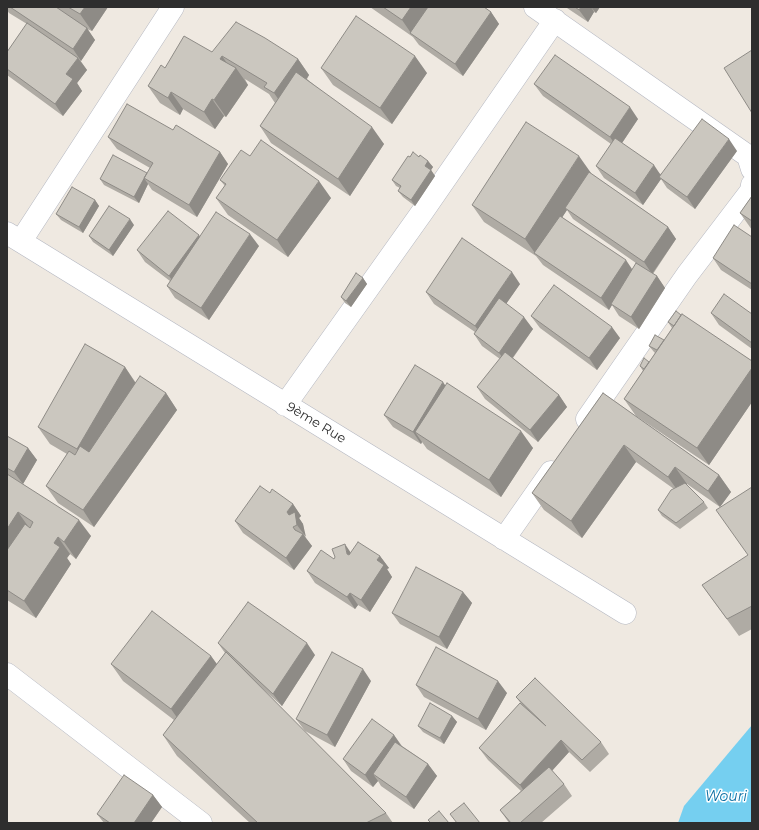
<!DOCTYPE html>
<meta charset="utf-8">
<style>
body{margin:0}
#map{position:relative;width:759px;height:830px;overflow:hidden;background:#efe9e1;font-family:Montserrat,sans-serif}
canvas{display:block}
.frame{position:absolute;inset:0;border:8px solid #2e2e2e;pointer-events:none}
</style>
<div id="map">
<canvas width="759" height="830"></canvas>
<div class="frame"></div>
</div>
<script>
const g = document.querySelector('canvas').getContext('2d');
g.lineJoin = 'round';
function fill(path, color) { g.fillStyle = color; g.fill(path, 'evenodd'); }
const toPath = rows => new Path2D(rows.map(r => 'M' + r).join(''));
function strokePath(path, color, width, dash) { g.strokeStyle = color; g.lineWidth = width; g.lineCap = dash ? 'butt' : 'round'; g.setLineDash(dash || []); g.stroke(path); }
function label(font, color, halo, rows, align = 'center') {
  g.font = font + ' Montserrat,sans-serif'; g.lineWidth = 3; g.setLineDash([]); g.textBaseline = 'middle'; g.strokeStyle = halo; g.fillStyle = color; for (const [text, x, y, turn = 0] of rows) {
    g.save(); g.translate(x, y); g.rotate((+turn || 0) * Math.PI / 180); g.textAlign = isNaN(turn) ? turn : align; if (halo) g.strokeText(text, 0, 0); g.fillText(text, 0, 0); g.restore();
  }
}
fill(toPath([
 [752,725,751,823,678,823,684,806]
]), '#75cff0');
const street = toPath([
 [535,7,748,156,752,169],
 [7,233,625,613],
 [21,241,173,7],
 [285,405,423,211,555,20],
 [587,419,687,275,751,191,752,185],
 [504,539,551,472],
 [7,674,201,823]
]);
strokePath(street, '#b4b7c1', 23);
strokePath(street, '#fff', 22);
fill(toPath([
 [7,7,108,7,92,31,87,29,95,40,81,61,80,60,87,70,77,83,82,91,63,116,7,75,7,52,27,24,9,13,7,10],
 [370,7,484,7,491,12,499,24,463,76,419,45,413,37],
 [566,7,600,7,596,13,594,12,588,22,567,8],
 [212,52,298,59,309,75,307,79,384,144,350,196,271,143,260,126,275,103,269,94,245,79,248,85,226,117,224,116,215,129,183,109,180,115,160,103,148,86,165,68],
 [321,68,427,73,392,124,333,85],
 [534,84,638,119,622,143,660,174,737,151,695,209,667,188,661,179,643,205,604,178,596,166,611,144,543,96],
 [173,130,220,152,228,164,197,217,152,190,148,184,139,203,104,185,100,179,147,173,150,168,117,149,108,137],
 [250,156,331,198,288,257,228,215,216,198,225,186,220,180],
 [410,157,419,157,428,161,433,167,431,170,435,176,415,206,403,197,398,191,400,188,396,186,392,180],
 [590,173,668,227,676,239,653,274,657,276,665,288,639,329,619,316,612,305,609,310,543,265,536,256,484,222,472,205],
 [567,210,573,219,636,263,632,270,562,217],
 [752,196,752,230,740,213],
 [95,200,99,206,83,233,61,220,56,214],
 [134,225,113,256,93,242,89,236],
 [200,236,259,246,209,320,175,298,167,286,170,281,145,262,137,250],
 [752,237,752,290,721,270,713,258],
 [363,278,367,284,351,307,345,303,341,297],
 [520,284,506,304,533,329,513,358,559,395,567,407,538,442,485,399,477,387,500,359,482,346,474,334,475,332,434,304,426,292],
 [711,313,752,314,752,349,719,325],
 [681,315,752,361,752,402,709,465,636,416,624,399,643,371,640,366,649,362,655,353,654,352,649,346,664,340,672,328,668,322],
 [531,316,620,338,597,370,540,328],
 [125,367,136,383,166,393,177,410,94,527,58,503,46,486,67,454,50,444,38,427],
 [446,385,533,448,501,497,427,449,422,442,421,444,393,427,384,415],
 [603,393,719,475,731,492,720,507,687,484,686,484,704,502,708,508,680,529,662,516,658,510,674,489,636,462,582,538,544,510,532,493],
 [7,436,28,448,37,460,23,484,91,536,76,559,70,554,67,558,71,564,36,618,7,600],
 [752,487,752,629,739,636,702,585,748,556],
 [270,493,293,504,301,516,299,518,303,524,305,537,312,546,294,570,243,533,235,521],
 [351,553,380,556,389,568,387,569,392,577,370,612,358,605,355,609,315,583,307,571],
 [463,592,472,603,447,649,400,624,392,613],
 [218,643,315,655,282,706,254,681,386,813,393,823,250,823,177,756,163,735,174,720,123,681,111,664,211,656,217,664,225,653],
 [371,681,335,747,305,731,296,719],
 [416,685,507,693,486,730,424,697],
 [516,697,601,742,609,754,590,772,569,752,552,771,564,784,572,796,541,823,509,823,500,810,521,791,488,760,479,748,522,705],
 [452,716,457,722,444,744,423,732,418,726],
 [394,735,402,746,428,764,437,776,414,809,381,786,378,781,373,787,351,771,343,759],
 [153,795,162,807,151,823,104,823,97,814]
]), '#afaba4');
fill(toPath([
 [85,7,108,7,92,31,80,14],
 [411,7,435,7,411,33,402,20],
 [581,7,591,7,594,12,588,22,579,10],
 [591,7,600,7,596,13],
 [491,12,499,24,463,76,455,64],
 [87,28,95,40,81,61,73,49],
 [222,56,233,72,236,68,248,85,226,117,214,100,220,59],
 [415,56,427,73,392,124,380,108],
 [78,58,87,70,77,83,82,91,63,116,55,104,66,74],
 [298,59,309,75,286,110,274,93],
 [171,92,183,109,180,115,168,98],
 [212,99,224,116,215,129,204,112],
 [630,107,638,119,618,149,610,137],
 [372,127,384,144,350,196,338,179],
 [729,139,737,151,695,209,687,197],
 [220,152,228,164,197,217,189,205],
 [579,156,591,173,567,209,565,208,567,210,538,255,535,253,525,239],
 [428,161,433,167,429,173,425,166],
 [654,165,662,177,659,177,661,179,643,205,635,193],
 [431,170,435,176,415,206,411,200],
 [144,178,148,184,139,203,134,197],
 [319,181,331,198,288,257,277,240],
 [95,200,99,206,83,233,79,227],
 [130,219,134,225,113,256,109,250],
 [668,227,676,239,652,274,644,262],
 [250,234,259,246,209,320,201,308],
 [199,235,207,247,178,288,169,276],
 [626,260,634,272,611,304,612,305,609,310,601,298],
 [512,272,520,284,483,337,475,326],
 [657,276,665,288,639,329,631,317],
 [363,278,367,284,351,307,346,301],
 [524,317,533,329,508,364,499,353],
 [612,327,620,338,597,370,589,358],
 [125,367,136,384,89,466,77,449],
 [752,368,752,402,709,465,697,448],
 [443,382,451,394,415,432,422,442,421,444,413,432],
 [166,393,177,410,94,527,83,510],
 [559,395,567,407,538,442,530,430],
 [521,431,533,448,501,497,489,480],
 [624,445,636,462,582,538,571,521],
 [28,448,37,460,23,484,14,472],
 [675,467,687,484,680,494,668,477],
 [719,475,731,492,720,507,708,491],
 [293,504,301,516,299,518,303,524,306,537,297,525,295,524,297,527,287,512],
 [18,512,30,529,7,564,7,529],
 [79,520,91,536,76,559,64,542],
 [293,527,301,537,303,534,312,546,294,570,286,558,295,530],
 [58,537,70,554,67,558,71,564,36,618,24,601,54,543],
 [345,544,353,556,347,554],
 [380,556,389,568,387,569,392,577,370,612,361,600,377,560],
 [463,592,472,603,447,649,439,637],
 [350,593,358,605,355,609,347,597],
 [307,643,315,655,282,706,273,694],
 [211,656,223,673,183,726,171,709],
 [363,669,371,681,335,747,327,735],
 [498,681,507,693,486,730,478,719],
 [452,716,457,722,444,744,440,738],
 [394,735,402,747,373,774,378,781,373,787,365,775],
 [561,740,569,752,528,797,520,785],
 [428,764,437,776,414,809,406,797],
 [153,795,162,807,151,823,134,823]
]), '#8e8b86');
const building = toPath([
 [10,7,56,7,87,28,73,49,10,7],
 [68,7,85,7,80,14,68,7],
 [383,7,411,7,402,20,383,7],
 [428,7,484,7,491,12,455,64,410,33,428,7],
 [575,7,581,7,579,10,575,7],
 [356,16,415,56,380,108,321,68,356,16],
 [236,22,265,38,298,59,274,93,264,87,267,83,222,56,220,59,236,68,214,100,212,99,204,112,171,92,168,98,148,86,161,65,165,68,184,36,212,52,236,22],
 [27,23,78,58,66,74,73,79,55,104,7,69,7,52,27,23],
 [752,50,752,113,724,68,752,50],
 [555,55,630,107,610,137,534,84,555,55],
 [296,72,372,127,338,179,260,126,296,72],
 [127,104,173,130,176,125,220,152,189,205,144,178,153,163,108,137,127,104],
 [702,119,729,139,687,197,659,177,702,119],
 [526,122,579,156,525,239,472,205,526,122],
 [615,138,654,165,635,193,596,166,615,138],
 [261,140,319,181,277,240,216,198,226,184,220,180,241,150,250,156,261,140],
 [413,152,419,157,420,155,428,161,425,166,431,170,411,200,398,191,401,186,392,180,408,156,410,157,413,152],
 [113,155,147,173,134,197,100,179,113,155],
 [589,172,668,227,644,262,565,208,589,172],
 [72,187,95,200,79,227,56,214,72,187],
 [752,196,752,221,740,213,752,196],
 [109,206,130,219,109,250,89,236,109,206],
 [168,211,199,235,169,276,137,250,168,211],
 [216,212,250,234,201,308,167,286,216,212],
 [560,216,626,260,601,298,534,253,560,216],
 [734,225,752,237,752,284,713,258,734,225],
 [462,238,512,272,475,326,426,292,462,238],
 [636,263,657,276,631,317,611,304,636,263],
 [356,273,363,278,346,301,341,297,356,273],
 [554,285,612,327,589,358,531,316,554,285],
 [724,294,752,314,752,343,711,313,724,294],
 [499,298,524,317,499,353,474,334,499,298],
 [676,311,681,315,674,326,668,322,676,311],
 [682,314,752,361,752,368,697,448,624,399,682,314],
 [655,335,664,340,657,350,649,346,655,335],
 [85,344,125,367,77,449,38,427,85,344],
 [505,352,559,395,530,430,477,387,505,352],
 [644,358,649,362,644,369,640,366,644,358],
 [415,365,443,382,413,432,384,415,415,365],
 [140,376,166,393,83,510,46,486,69,451,75,455,80,446,89,452,140,376],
 [447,383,521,431,489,480,415,432,447,383],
 [603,393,719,475,708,491,675,467,668,477,624,445,571,521,532,493,603,393],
 [7,436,28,448,14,472,7,468,7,436],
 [7,474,79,520,64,542,58,537,54,543,60,547,24,601,7,590,7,550,25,524,30,528,33,522,18,512,7,529,7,474],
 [685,483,704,502,676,523,658,510,671,490,685,483],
 [260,486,270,493,272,489,293,504,287,512,289,515,295,512,297,525,293,527,295,530,303,534,286,558,235,521,260,486],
 [752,487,752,606,727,619,702,585,748,555,716,510,752,487],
 [358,542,380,556,377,560,384,565,361,600,350,593,347,597,307,571,321,550,334,559,335,557,332,549,345,544,347,554,349,555,358,542],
 [416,567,463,592,439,637,392,613,416,567],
 [248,602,307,643,273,694,218,643,248,602],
 [152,611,211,656,171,709,111,664,152,611],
 [436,647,498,681,478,719,416,685,436,647],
 [226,652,386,813,366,823,258,823,163,735,226,652],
 [332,652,363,669,327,735,296,719,332,652],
 [535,678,601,742,582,760,561,740,520,785,479,748,520,703,546,726,516,697,535,678],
 [430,703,452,716,440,738,418,726,430,703],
 [372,719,394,735,365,775,343,759,372,719],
 [395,742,428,764,406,797,373,774,395,742],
 [549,767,564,784,520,823,511,823,500,810,549,767],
 [124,775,153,795,134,823,110,823,97,814,124,775],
 [464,803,480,823,457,823,450,814,464,803],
 [439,811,449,823,431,823,428,820,439,811]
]);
fill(building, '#cbc7bf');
strokePath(building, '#8e8b86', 1);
label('13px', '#2e2e2e', '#fff', [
 ["9ème Rue",316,423,31]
]);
label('italic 14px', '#0d6fa3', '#fff', [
 ["Wouri",726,797]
]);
</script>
